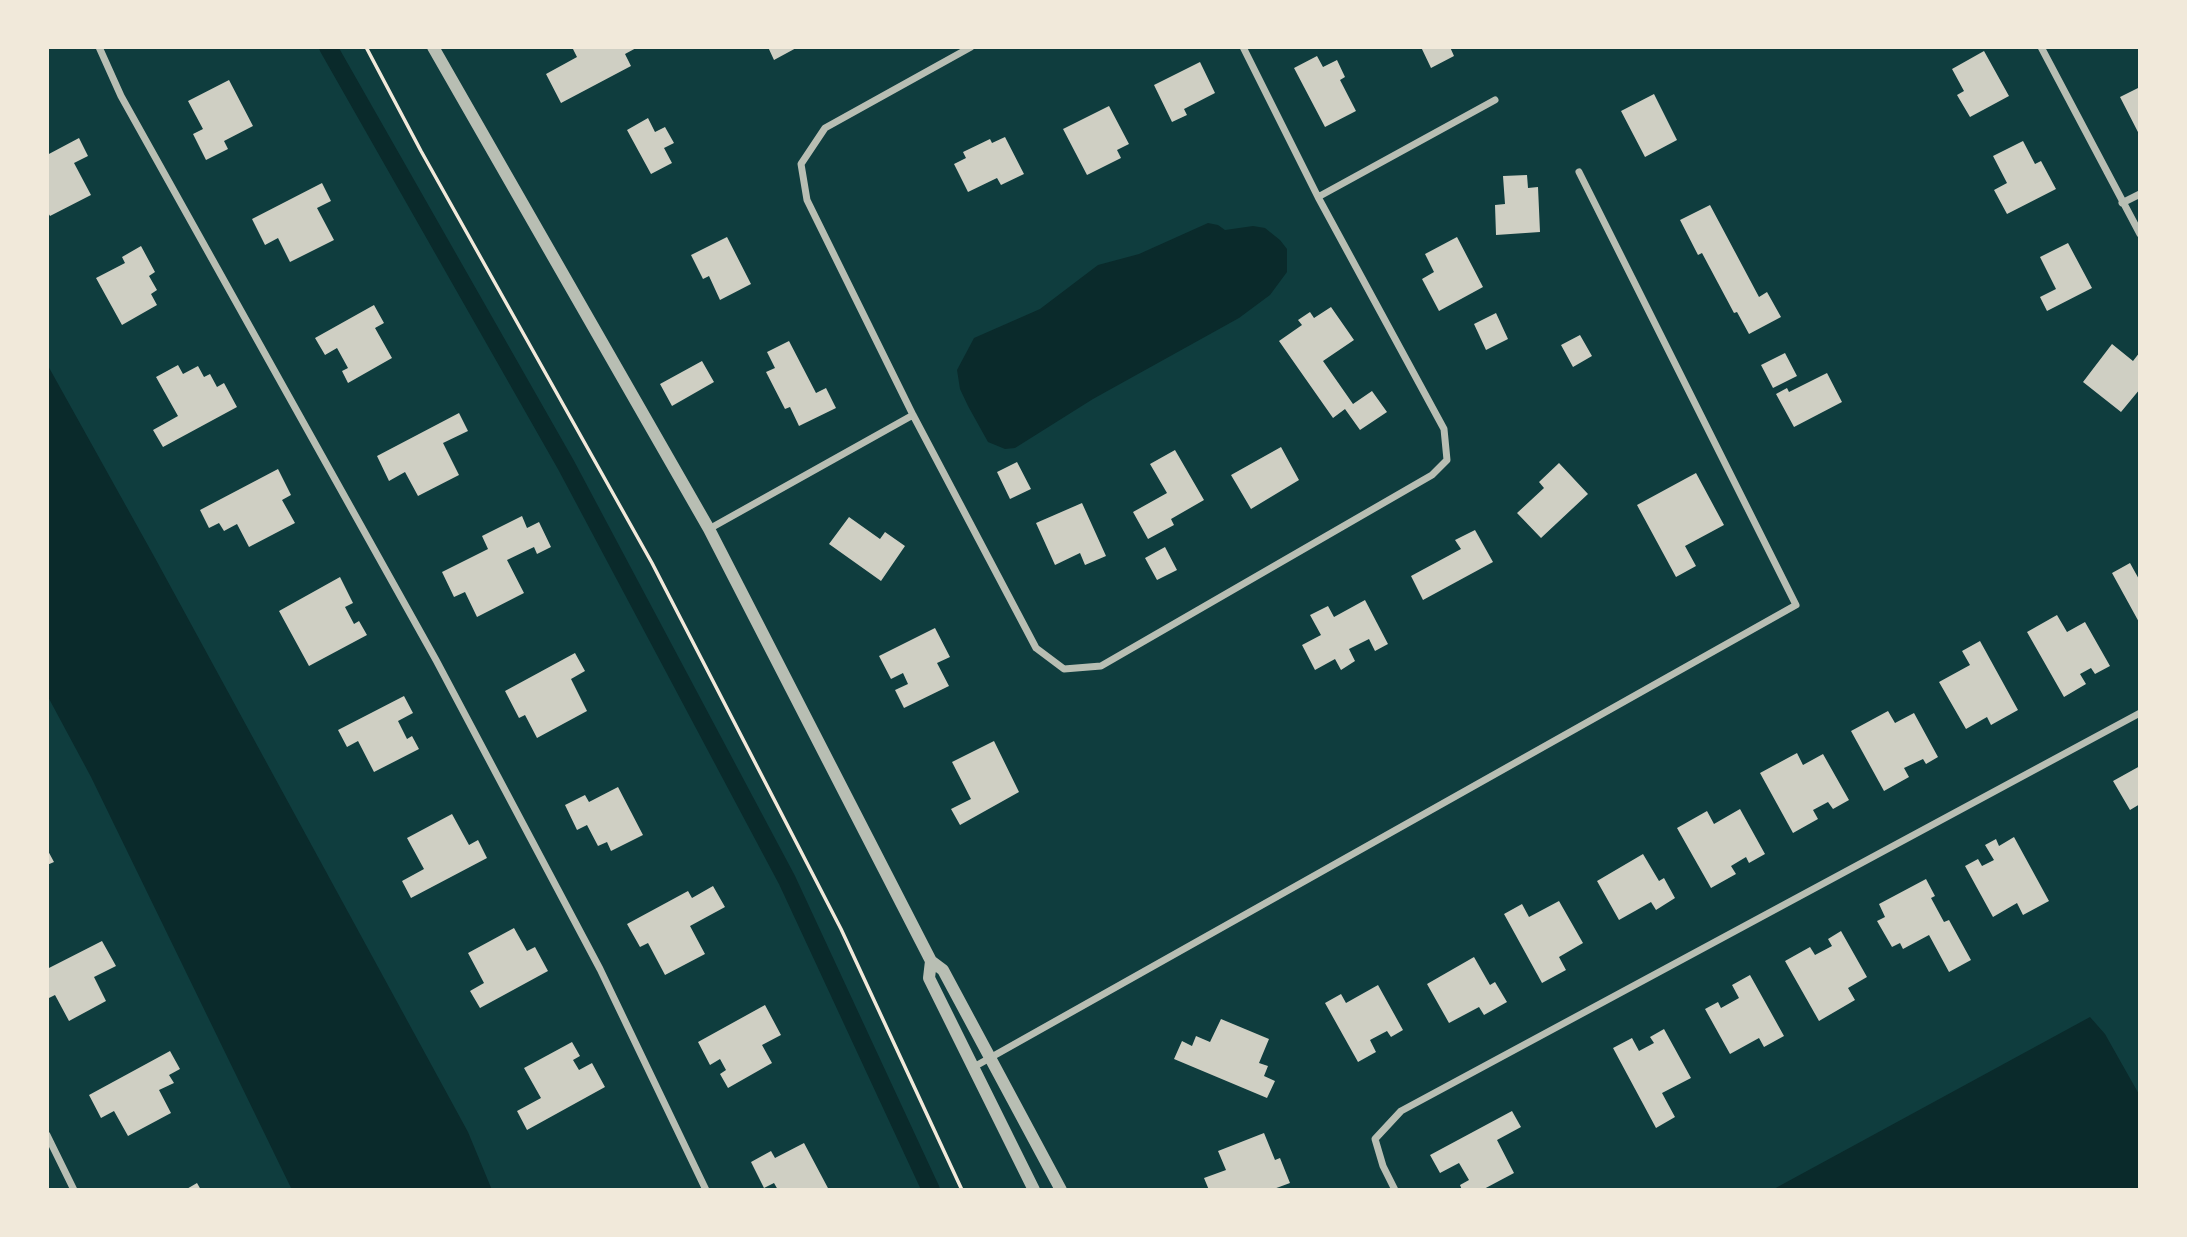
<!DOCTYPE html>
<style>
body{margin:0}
#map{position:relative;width:2187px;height:1237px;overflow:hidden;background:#0f3d3e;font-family:Roboto,sans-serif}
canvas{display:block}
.frame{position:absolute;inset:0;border:49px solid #f1e9da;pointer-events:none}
</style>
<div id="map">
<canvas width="2187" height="1237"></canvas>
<div class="frame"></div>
</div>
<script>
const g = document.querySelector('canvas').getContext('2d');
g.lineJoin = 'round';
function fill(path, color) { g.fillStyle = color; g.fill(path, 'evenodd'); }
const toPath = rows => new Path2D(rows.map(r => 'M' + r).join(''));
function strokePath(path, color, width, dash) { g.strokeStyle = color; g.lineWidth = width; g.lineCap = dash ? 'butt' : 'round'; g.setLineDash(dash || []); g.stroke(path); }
fill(toPath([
 [1208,223,1218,225,1225,230,1253,226,1265,228,1280,240,1287,249,1287,272,1270,295,1239,318,1093,399,1015,448,1005,449,988,442,968,406,960,389,957,370,974,338,1040,309,1098,265,1139,254],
 [47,364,155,558,468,1132,492,1190,292,1190,91,777,47,695],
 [2090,1017,2105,1034,2140,1096,2140,1190,1772,1190]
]), '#0a2a2b');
strokePath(toPath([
 [328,47,566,465,787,880,931,1190]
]), '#0a2a2b', 18);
fill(toPath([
 [572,47,638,47,625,54,631,66,561,103,546,74,577,57],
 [768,47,798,47,774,60],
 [1421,47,1450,47,1454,56,1431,68],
 [1984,51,2009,96,1970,117,1957,95,1964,91,1952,69],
 [1317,56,1323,67,1337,60,1345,77,1340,80,1356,111,1325,127,1294,68],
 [1200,62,1215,93,1184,109,1187,115,1172,122,1154,85],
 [229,80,253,126,224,141,228,149,206,160,193,134,203,129,188,101],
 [2140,87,2140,136,2120,97],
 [1654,94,1677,140,1645,157,1621,111],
 [1109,106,1129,144,1117,150,1121,158,1087,175,1063,129],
 [648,118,655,132,665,127,674,143,664,148,672,163,651,174,627,130],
 [1005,137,1024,174,1001,185,997,178,968,192,954,164,966,158,963,152,990,139,992,143],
 [79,138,88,156,74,163,91,195,50,216,47,211,47,155],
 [2023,141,2035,164,2041,161,2056,189,2007,214,1994,190,2007,183,1993,156],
 [1527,175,1528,188,1538,187,1540,232,1496,235,1495,205,1505,204,1503,176],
 [322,183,331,201,317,208,334,240,290,262,278,238,265,245,252,219],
 [1710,205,1759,297,1767,292,1781,317,1749,334,1737,312,1734,313,1702,253,1698,255,1680,220],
 [727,237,751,284,720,300,709,276,703,279,691,255],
 [1457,237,1483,287,1439,311,1422,279,1434,272,1425,254],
 [2068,243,2092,288,2047,311,2040,297,2056,289,2040,257],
 [141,246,155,272,149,276,157,290,151,294,157,305,122,325,96,278,125,263,122,257],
 [374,305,384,323,375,328,392,358,348,383,342,371,348,368,337,348,325,355,315,338],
 [1331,307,1354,340,1323,361,1353,404,1372,391,1387,412,1360,430,1345,409,1333,418,1279,341,1302,325,1298,320,1310,312,1314,318],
 [1496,313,1508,339,1486,350,1474,324],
 [1580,335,1592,356,1573,367,1561,345],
 [789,341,816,393,826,388,836,408,799,426,790,407,785,409,766,372,775,368,767,352],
 [2112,344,2133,361,2140,352,2140,389,2121,412,2083,382],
 [1785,353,1797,376,1773,388,1761,365],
 [702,361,714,382,672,406,660,384],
 [178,365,183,374,198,366,204,377,210,374,217,387,224,383,237,407,163,447,153,430,178,416,156,377],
 [1827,373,1842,402,1794,427,1776,394,1787,388,1789,392],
 [459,413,468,431,443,443,459,475,418,496,405,472,389,481,377,456],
 [1281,447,1299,480,1251,509,1231,475],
 [1175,450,1204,500,1171,519,1174,525,1148,539,1133,512,1167,493,1150,464],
 [1017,462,1031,489,1010,499,997,472],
 [1559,463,1588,494,1541,538,1517,513,1544,488,1539,482],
 [278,469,291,495,282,500,295,523,249,547,237,524,224,531,219,523,209,528,200,510],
 [1696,473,1724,525,1685,546,1696,566,1676,577,1637,505],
 [1082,503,1106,556,1085,565,1080,553,1055,565,1036,523],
 [522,516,527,528,539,522,551,547,537,554,534,547,507,560,524,593,477,617,465,592,454,597,442,572,488,549,482,536],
 [849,517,880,539,885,532,905,546,881,581,829,544],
 [1475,530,1493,562,1423,600,1411,576,1461,549,1455,540],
 [1165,547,1177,570,1157,580,1145,558],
 [2130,563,2140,581,2140,624,2112,573],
 [340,577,353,603,345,607,354,624,359,621,367,635,309,666,279,611],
 [1365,600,1388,644,1375,651,1369,639,1349,649,1355,661,1341,670,1335,659,1315,670,1302,645,1321,635,1310,615,1328,606,1334,617],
 [2057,615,2067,632,2085,622,2110,666,2095,674,2091,668,2080,674,2086,684,2064,697,2027,632],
 [935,628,950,657,937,663,949,686,904,708,895,690,908,684,903,673,891,679,879,656],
 [1980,641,2018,710,1991,725,1987,717,1966,729,1939,682,1970,665,1962,651],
 [575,653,585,671,571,679,587,711,537,738,525,715,519,718,505,691],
 [404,696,413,713,398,721,407,739,412,736,419,749,374,772,358,741,347,747,338,730],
 [1888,711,1895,723,1914,713,1938,757,1926,764,1923,759,1904,768,1909,777,1884,791,1851,731],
 [994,741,1019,792,960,825,951,809,971,799,952,762],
 [1797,753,1803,765,1823,754,1849,800,1833,809,1828,802,1813,810,1818,819,1793,833,1760,773],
 [2140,766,2140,804,2130,810,2113,781],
 [618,787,643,835,611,851,607,842,598,846,587,825,577,830,565,805,585,795,589,802],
 [1740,809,1765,854,1749,863,1746,857,1731,866,1736,874,1711,888,1677,828,1707,811,1714,824],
 [452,814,469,845,478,840,487,858,411,898,402,881,424,869,407,838],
 [2014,837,2049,901,2023,915,2017,903,1993,917,1965,866,1978,859,1982,866,1994,860,1985,845,1996,839,1999,846],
 [47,849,54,862,47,865],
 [1643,854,1659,881,1664,878,1675,898,1656,910,1651,902,1619,920,1597,881],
 [1926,879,1935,896,1931,898,1944,922,1949,920,1971,960,1949,972,1929,935,1903,949,1900,943,1892,947,1877,921,1885,917,1879,904],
 [713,886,725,907,690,926,705,954,665,975,648,943,640,947,627,924,688,891,692,898],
 [1559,901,1583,943,1559,957,1566,970,1542,983,1504,914,1522,904,1529,917],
 [514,928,527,951,535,947,548,971,480,1008,470,991,484,983,468,953],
 [1841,931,1867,977,1848,988,1855,1000,1819,1021,1785,961,1810,947,1815,955,1832,946,1828,939],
 [102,941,116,966,94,977,106,1001,69,1021,55,995,47,999,47,969],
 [1474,957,1490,985,1495,982,1507,1002,1484,1015,1479,1007,1449,1023,1427,984],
 [1750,975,1784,1036,1764,1047,1759,1038,1730,1054,1705,1009,1718,1002,1721,1008,1739,998,1732,985],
 [1378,985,1403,1030,1391,1037,1387,1031,1370,1040,1376,1052,1358,1062,1325,1003,1341,994,1346,1003],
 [765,1005,781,1035,762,1045,772,1063,728,1088,720,1074,726,1070,720,1059,710,1065,698,1042],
 [1221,1019,1269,1039,1259,1063,1268,1066,1264,1076,1275,1081,1267,1098,1174,1059,1182,1041,1192,1046,1196,1036,1210,1042],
 [1664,1029,1691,1078,1662,1093,1675,1117,1656,1128,1613,1048,1632,1038,1639,1051,1654,1043,1650,1037],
 [572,1042,580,1056,573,1060,579,1070,592,1063,605,1087,527,1130,517,1111,541,1098,524,1068],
 [170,1051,180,1069,169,1075,174,1083,159,1090,171,1113,128,1136,114,1111,101,1118,89,1095],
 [1512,1111,1521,1127,1497,1140,1514,1173,1482,1190,1462,1190,1460,1185,1469,1180,1459,1163,1440,1173,1430,1155],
 [1264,1133,1275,1160,1280,1158,1290,1183,1271,1190,1209,1190,1204,1178,1226,1170,1218,1151],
 [804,1143,829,1190,778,1190,774,1183,764,1188,751,1162,771,1151,775,1158],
 [197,1183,201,1190,185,1190]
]), '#cfcfc3');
strokePath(toPath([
 [366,47,421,151,652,563,841,929,962,1190]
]), '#f1e9da', 3.5);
strokePath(toPath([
 [99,47,121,96,436,660,600,969,706,1190],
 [971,47,825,128,801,164,807,200,913,415,1036,648,1064,669,1101,666,1432,475,1447,460,1444,429,1318,197,1243,47],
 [2041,47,2140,234],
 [1318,197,1495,100],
 [2122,203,2140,194],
 [709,529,913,415],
 [972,1068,1796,605,1579,172],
 [47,1135,74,1190],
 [1395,1190,1383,1166,1375,1139,1401,1111,2140,713]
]), '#b8beb3', 7);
strokePath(toPath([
 [433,47,709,529,931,961,943,970,1061,1190],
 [931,961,929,978,1034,1190]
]), '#b8beb3', 12);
</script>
